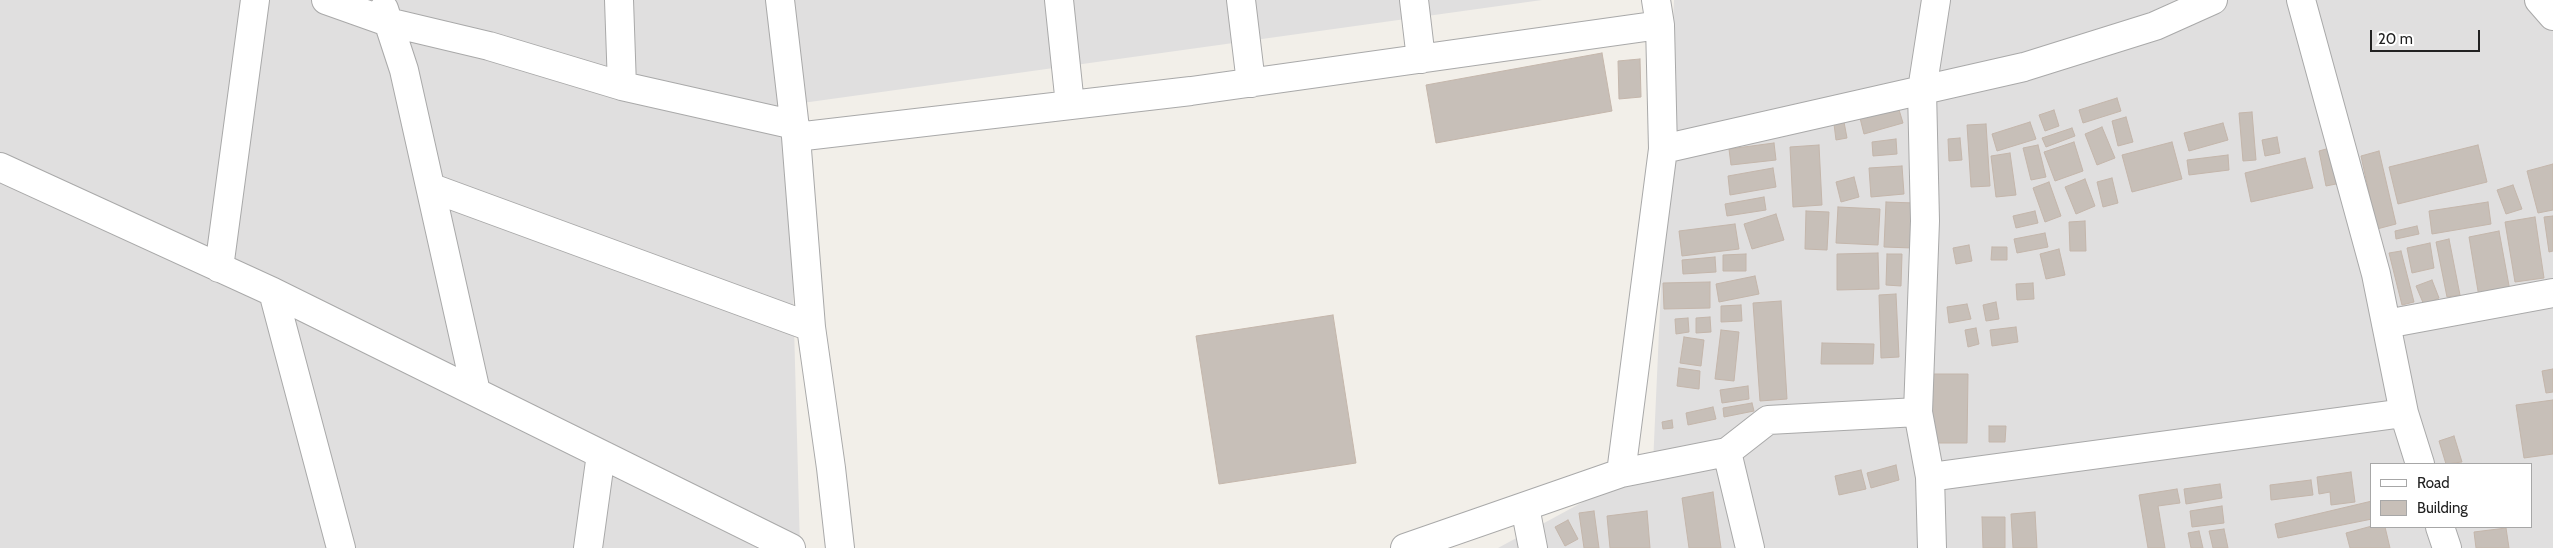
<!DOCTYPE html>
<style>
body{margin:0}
#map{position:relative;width:2553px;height:548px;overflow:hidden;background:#f2efe9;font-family:Cabin,sans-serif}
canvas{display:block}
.legend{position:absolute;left:2370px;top:463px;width:162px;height:65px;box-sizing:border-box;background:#fff;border:1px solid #a7a7a7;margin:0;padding:6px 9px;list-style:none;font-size:15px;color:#222}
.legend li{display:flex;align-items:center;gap:10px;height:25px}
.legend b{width:25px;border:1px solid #a7a7a7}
.scale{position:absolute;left:2370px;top:30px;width:110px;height:22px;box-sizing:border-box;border:2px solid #222;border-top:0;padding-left:6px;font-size:15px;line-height:18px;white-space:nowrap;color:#222;-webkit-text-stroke:4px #fff;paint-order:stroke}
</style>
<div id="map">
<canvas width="2553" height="548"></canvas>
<ul class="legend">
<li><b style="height:6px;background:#fff"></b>Road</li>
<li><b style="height:14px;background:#c7bfb8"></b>Building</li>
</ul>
<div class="scale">20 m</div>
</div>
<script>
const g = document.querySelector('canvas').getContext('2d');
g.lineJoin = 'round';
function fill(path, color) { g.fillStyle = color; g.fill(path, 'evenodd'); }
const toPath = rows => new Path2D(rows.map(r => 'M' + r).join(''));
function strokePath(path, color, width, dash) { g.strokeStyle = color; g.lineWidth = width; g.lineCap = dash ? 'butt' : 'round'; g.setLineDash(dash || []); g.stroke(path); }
fill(toPath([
 [0,0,1542,0,788,105,800,548,0,548],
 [1674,0,2553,0,2553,548,1498,548,1653,464],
 [2372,464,2532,464,2532,527,2372,527]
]), '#e0dfdf');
const building = toPath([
 [1602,53,1612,111,1436,143,1426,85,1602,53],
 [1640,59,1641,97,1619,99,1618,61,1640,59],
 [2117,98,2121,111,2083,123,2079,110,2117,98],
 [1897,103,1903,123,1864,134,1859,114,1897,103],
 [2054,110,2059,126,2045,131,2039,115,2054,110],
 [2252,112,2256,160,2243,161,2239,113,2252,112],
 [2126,117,2133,142,2118,146,2112,121,2126,117],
 [1844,122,1847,138,1836,140,1834,124,1844,122],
 [2030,122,2036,139,1997,151,1992,134,2030,122],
 [2223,123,2228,140,2189,151,2184,133,2223,123],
 [1986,124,1990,186,1971,187,1967,125,1986,124],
 [2102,127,2115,158,2097,165,2085,134,2102,127],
 [2072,128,2075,136,2046,147,2042,138,2072,128],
 [2277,137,2280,153,2265,156,2262,140,2277,137],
 [1960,138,1962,160,1949,161,1948,139,1960,138],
 [1896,139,1897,154,1873,156,1872,142,1896,139],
 [2074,142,2083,171,2055,181,2044,152,2074,142],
 [2172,142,2182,179,2132,192,2122,155,2172,142],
 [1774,143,1776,160,1731,165,1729,149,1774,143],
 [1819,145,1822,205,1793,207,1790,147,1819,145],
 [2038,145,2046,177,2031,180,2023,148,2038,145],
 [2478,145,2487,182,2398,204,2389,167,2478,145],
 [2333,147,2341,183,2326,186,2319,151,2333,147],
 [2379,151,2396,224,2377,229,2361,156,2379,151],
 [2010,153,2016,195,1996,197,1991,156,2010,153],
 [2228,155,2229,170,2189,175,2187,160,2228,155],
 [2305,158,2313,188,2251,202,2245,173,2305,158],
 [2553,164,2553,210,2538,213,2527,171,2553,164],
 [1902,166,1904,194,1871,197,1869,168,1902,166],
 [1773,168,1776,187,1730,195,1728,176,1773,168],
 [1854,177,1859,197,1841,202,1836,182,1854,177],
 [2112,178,2118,203,2103,207,2097,182,2112,178],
 [2085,179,2095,206,2076,214,2065,187,2085,179],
 [2049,182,2061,216,2045,222,2033,188,2049,182],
 [2513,185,2522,209,2506,214,2497,190,2513,185],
 [1764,197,1766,210,1727,216,1725,204,1764,197],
 [1886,202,1915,203,1913,248,1884,247,1886,202],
 [2488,202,2491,224,2432,234,2429,211,2488,202],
 [1838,207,1880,209,1878,245,1836,243,1838,207],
 [1806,211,1829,212,1827,250,1805,249,1806,211],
 [2035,211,2038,223,2016,228,2013,216,2035,211],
 [1776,214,1784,240,1752,249,1744,224,1776,214],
 [2553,216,2553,251,2549,252,2544,217,2553,216],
 [2535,217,2544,278,2515,282,2505,222,2535,217],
 [2085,221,2086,251,2070,251,2069,222,2085,221],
 [1735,224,1739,249,1682,256,1679,231,1735,224],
 [2417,226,2419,234,2396,239,2395,231,2417,226],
 [2499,231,2510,291,2479,297,2469,237,2499,231],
 [2045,233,2048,247,2017,253,2014,239,2045,233],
 [2449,239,2460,295,2447,297,2436,242,2449,239],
 [2430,243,2434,268,2412,273,2407,248,2430,243],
 [1969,245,1972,261,1956,264,1953,248,1969,245],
 [1992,247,2007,247,2007,260,1991,260,1992,247],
 [2059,249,2065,275,2046,279,2040,254,2059,249],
 [2401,251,2414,302,2402,305,2389,253,2401,251],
 [1878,253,1879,289,1837,290,1837,254,1878,253],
 [1746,254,1746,271,1723,271,1723,255,1746,254],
 [1887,254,1902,254,1901,286,1886,285,1887,254],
 [1715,257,1716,272,1683,274,1682,260,1715,257],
 [1755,276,1759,294,1719,302,1716,284,1755,276],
 [2432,280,2439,298,2424,305,2416,286,2432,280],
 [1710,282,1710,308,1664,309,1663,283,1710,282],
 [2033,283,2034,299,2017,300,2016,284,2033,283],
 [1896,294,1899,357,1881,358,1879,295,1896,294],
 [1781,301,1787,399,1760,401,1753,303,1781,301],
 [1996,302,1999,319,1986,321,1983,305,1996,302],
 [1967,304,1971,319,1949,323,1947,307,1967,304],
 [1741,305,1742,321,1721,322,1721,306,1741,305],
 [1333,315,1356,463,1219,484,1196,336,1333,315],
 [1710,317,1711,332,1696,333,1696,318,1710,317],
 [1688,318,1689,332,1676,334,1675,319,1688,318],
 [2016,327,2018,342,1992,346,1990,330,2016,327],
 [1976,328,1979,344,1968,347,1965,330,1976,328],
 [1721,330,1739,332,1734,381,1715,379,1721,330],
 [1684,337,1704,340,1701,366,1680,363,1684,337],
 [1822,343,1874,344,1873,364,1821,364,1822,343],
 [1679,368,1700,371,1699,389,1677,386,1679,368],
 [2553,369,2553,392,2546,393,2542,371,2553,369],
 [1931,374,1968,374,1967,443,1930,443,1931,374],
 [1748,386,1749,399,1722,403,1720,390,1748,386],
 [2553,400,2553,454,2524,458,2516,405,2553,400],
 [1752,403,1754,411,1724,417,1723,408,1752,403],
 [1713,407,1716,419,1688,425,1686,413,1713,407],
 [1672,420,1673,428,1663,429,1662,422,1672,420],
 [1989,426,2006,426,2005,442,1989,442,1989,426],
 [2454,436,2462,462,2446,464,2439,441,2454,436],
 [1896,465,1899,480,1871,488,1867,473,1896,465],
 [1861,470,1866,489,1839,495,1835,476,1861,470],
 [2351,472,2355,502,2331,505,2330,492,2319,494,2317,477,2351,472],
 [2311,480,2313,495,2271,500,2270,485,2311,480],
 [2220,484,2222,498,2186,504,2184,489,2220,484],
 [2177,489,2180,503,2158,506,2165,548,2148,548,2139,495,2177,489],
 [1713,492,1721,548,1689,548,1682,498,1713,492],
 [2372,501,2372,519,2278,538,2275,524,2372,501],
 [2222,506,2224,523,2192,527,2190,511,2222,506],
 [1594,511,1599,548,1584,548,1579,513,1594,511],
 [1647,511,1650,548,1610,548,1607,516,1647,511],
 [2035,512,2037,548,2013,548,2011,514,2035,512],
 [1982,517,2005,517,2005,548,1983,548,1982,517],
 [1568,520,1578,539,1565,546,1555,527,1568,520],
 [2372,526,2385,527,2390,548,2350,548,2346,533,2372,526],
 [2506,528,2509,548,2476,548,2474,532,2506,528],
 [2224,529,2228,548,2213,548,2209,531,2224,529],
 [2199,531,2203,548,2191,548,2188,533,2199,531]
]);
fill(building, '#c7bfb8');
strokePath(building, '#c4b6ab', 1);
const minor = toPath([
 [326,0,388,22,489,46,622,86,795,125],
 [619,0,622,86],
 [780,0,796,137,811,327,831,468,840,548],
 [1059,0,1070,105],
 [1241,0,1251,83],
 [1414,0,1421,59],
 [2301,0,2376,274,2404,413,2420,464],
 [2539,0,2553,16],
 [384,9,404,70,476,392],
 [796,137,1191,91,1660,25],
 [1663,149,2024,67,2155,26,2213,0],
 [0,167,273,292,791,548],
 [432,188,811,327],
 [219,268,255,0],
 [273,292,341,548],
 [2386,324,2553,293],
 [1727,452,1750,548],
 [1621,473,1663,149,1660,25,1656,0],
 [1930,477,2404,413],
 [1525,507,1533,548],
 [2440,527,2447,548],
 [588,548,601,454],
 [1405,548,1621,473,1727,452,1768,420,1918,412],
 [1932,548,1930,477,1918,412,1925,221,1922,90,1936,0]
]);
strokePath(minor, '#a9a9a9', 30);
strokePath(minor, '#fff', 28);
</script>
